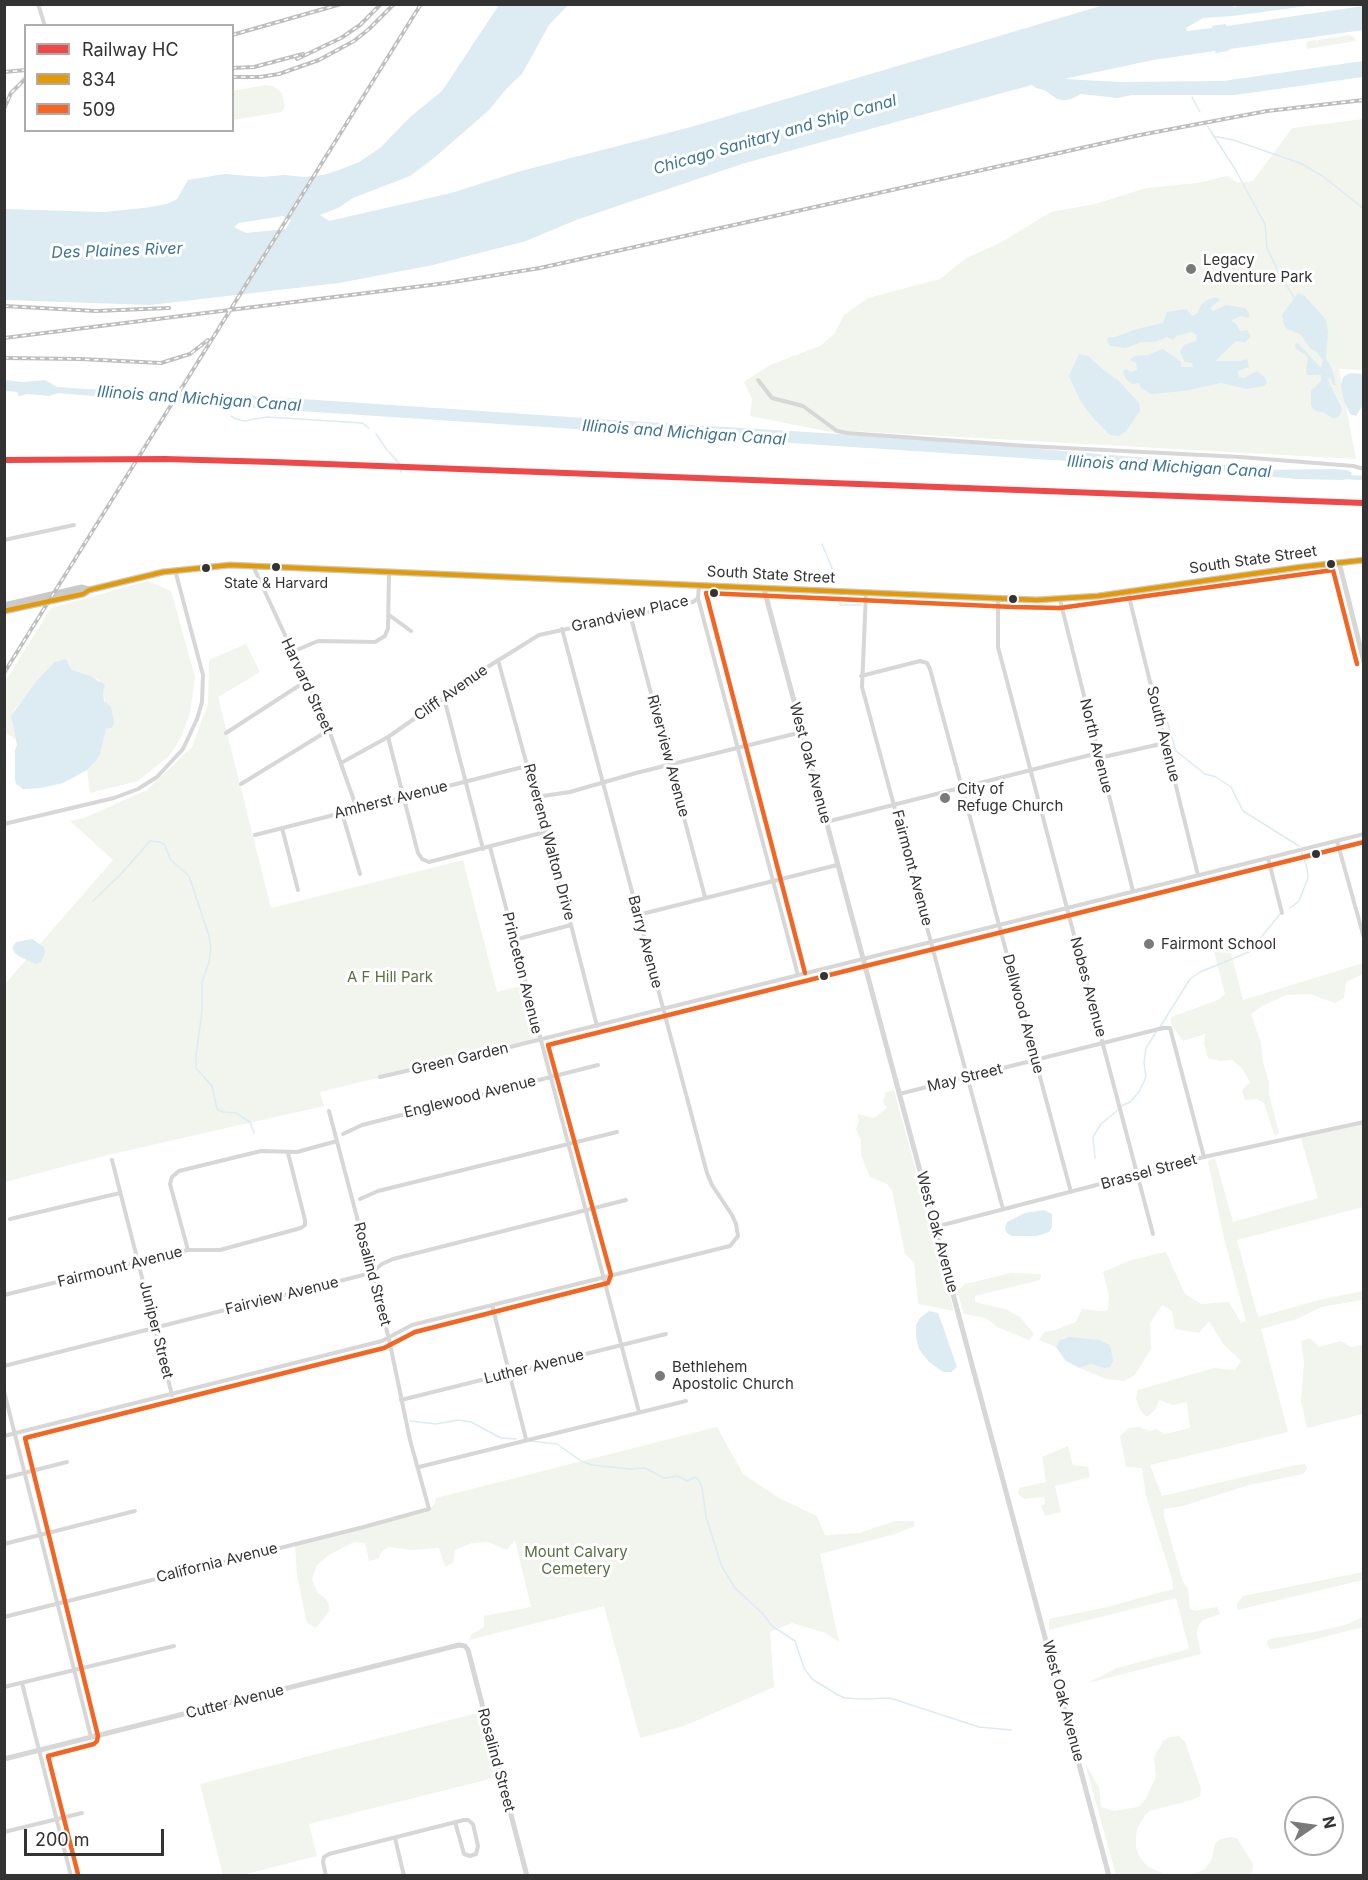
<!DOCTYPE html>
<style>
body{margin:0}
#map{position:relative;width:1368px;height:1880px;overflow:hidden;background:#fff;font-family:Inter,sans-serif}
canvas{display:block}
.frame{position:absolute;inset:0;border:6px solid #333;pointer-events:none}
.legend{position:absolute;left:24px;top:24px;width:210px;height:108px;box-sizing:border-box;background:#fff;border:2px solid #adadad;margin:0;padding:8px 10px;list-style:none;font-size:18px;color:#333}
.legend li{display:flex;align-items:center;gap:12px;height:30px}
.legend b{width:30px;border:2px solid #adadad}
.north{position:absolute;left:1284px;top:1796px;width:60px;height:60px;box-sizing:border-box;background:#fff;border:2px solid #adadad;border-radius:50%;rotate:77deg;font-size:16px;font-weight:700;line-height:24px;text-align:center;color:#333}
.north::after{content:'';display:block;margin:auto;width:21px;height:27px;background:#7a7a7a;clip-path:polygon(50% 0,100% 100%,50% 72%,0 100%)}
.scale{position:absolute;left:24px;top:1829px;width:140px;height:27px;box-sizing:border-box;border:3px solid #333;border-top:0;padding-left:8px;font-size:18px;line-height:21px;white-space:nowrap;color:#333;-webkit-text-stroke:4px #fff;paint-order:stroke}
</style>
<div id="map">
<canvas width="1368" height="1880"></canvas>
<div class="frame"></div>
<ul class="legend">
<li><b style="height:8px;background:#ee4848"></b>Railway HC</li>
<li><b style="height:8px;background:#e39a05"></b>834</li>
<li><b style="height:8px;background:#f26522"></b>509</li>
</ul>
<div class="north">N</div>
<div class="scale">200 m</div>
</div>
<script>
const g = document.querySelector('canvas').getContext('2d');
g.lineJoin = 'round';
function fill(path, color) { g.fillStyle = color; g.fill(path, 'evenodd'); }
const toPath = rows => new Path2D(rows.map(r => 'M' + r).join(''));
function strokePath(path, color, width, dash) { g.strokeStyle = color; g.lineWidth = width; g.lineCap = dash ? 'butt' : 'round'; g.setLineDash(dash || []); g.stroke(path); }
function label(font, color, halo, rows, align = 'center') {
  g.font = font + ' Inter,sans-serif'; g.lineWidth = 6; g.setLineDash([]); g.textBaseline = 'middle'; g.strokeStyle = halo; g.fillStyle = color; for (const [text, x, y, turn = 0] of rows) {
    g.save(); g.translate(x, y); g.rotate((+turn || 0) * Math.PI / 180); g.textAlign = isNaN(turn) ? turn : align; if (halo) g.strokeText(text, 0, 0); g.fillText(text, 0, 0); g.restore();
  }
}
fill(toPath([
 [1350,35,1355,38,1356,41,1307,49,1306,42,1316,40,1317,44,1317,40],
 [266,85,273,86,282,93,285,106,282,112,233,120,233,91],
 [1363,119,1363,370,1339,369,1356,459,852,431,836,433,750,416,752,399,744,382,770,365,820,346,834,334,844,315,868,298,940,279,966,258,1000,243,1051,212,1095,204,1146,188,1198,183,1227,176,1238,183,1253,181,1292,128],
 [148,581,171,591,195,677,190,713,181,738,169,756,138,781,90,793,87,770,96,761,104,738,103,734,106,729,109,728,104,695,99,680,72,670,69,663,49,668,14,710,12,723,16,740,5,732,5,682,51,608],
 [246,644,260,672,218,697,271,908,463,860,497,992,525,985,538,1039,320,1092,324,1106,112,1154,5,1182,5,984,113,860,70,821,84,818,147,790,192,747,208,704,209,660],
 [1214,952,1231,953,1243,1000,1363,963,1363,974,1346,982,1344,998,1335,1003,1310,994,1286,995,1262,1006,1251,1014,1261,1043,1263,1063,1269,1082,1269,1094,1279,1133,1275,1137,1264,1103,1257,1099,1245,1100,1242,1090,1250,1082,1241,1067,1232,1060,1220,1061,1208,1058,1204,1044,1205,1034,1183,1041,1171,1024,1171,1017,1218,1000,1225,994],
 [894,1090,954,1311,918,1304,914,1262,905,1254,892,1190,887,1184,870,1177,861,1155,861,1141,856,1129,859,1121,857,1114,874,1118,887,1108,883,1102,886,1092],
 [1363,1124,1363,1207,1237,1240,1258,1317,1319,1300,1363,1291,1363,1300,1321,1307,1297,1319,1261,1329,1288,1432,1150,1465,1162,1496,1291,1466,1305,1464,1307,1469,1303,1474,1249,1485,1183,1506,1164,1509,1164,1516,1173,1548,1183,1582,1188,1589,1190,1608,1194,1611,1217,1607,1220,1614,1203,1620,1198,1626,1197,1635,1201,1654,1088,1683,1117,1668,1189,1649,1176,1598,1049,1630,1049,1619,1107,1607,1173,1589,1172,1579,1146,1496,1142,1468,1126,1467,1120,1436,1128,1428,1140,1427,1149,1431,1156,1429,1165,1434,1190,1428,1187,1402,1173,1405,1159,1400,1155,1410,1147,1417,1140,1410,1136,1399,1138,1390,1214,1368,1235,1370,1241,1361,1223,1344,1209,1321,1199,1333,1175,1329,1172,1311,1162,1305,1150,1323,1151,1349,1135,1375,1124,1381,1106,1379,1079,1368,1091,1364,1104,1368,1110,1345,1100,1340,1064,1338,1060,1340,1056,1347,1039,1340,1044,1332,1055,1330,1076,1322,1082,1309,1099,1311,1108,1310,1109,1296,1103,1272,1131,1260,1166,1252,1185,1294,1201,1304,1229,1302,1241,1323,1246,1321,1223,1234,1208,1161,1215,1158,1233,1222,1318,1198,1301,1138],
 [1011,1273,1041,1274,1040,1280,975,1296,975,1302,1005,1309,1020,1317,1034,1334,1029,1340,997,1327,986,1318,964,1314,957,1291,965,1284],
 [1310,1338,1319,1347,1341,1341,1351,1347,1361,1345,1363,1347,1363,1414,1307,1428,1301,1402,1304,1362,1301,1341],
 [717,1427,743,1474,779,1498,817,1516,825,1535,859,1533,895,1521,914,1521,915,1526,895,1534,820,1554,839,1642,826,1633,792,1623,770,1632,774,1687,684,1726,640,1738,604,1606,469,1640,472,1634,484,1627,484,1616,531,1607,515,1540,507,1550,488,1542,472,1543,455,1550,453,1563,445,1567,439,1548,412,1550,389,1547,382,1551,378,1559,369,1561,365,1543,354,1542,329,1555,317,1565,312,1579,317,1592,327,1600,330,1610,316,1628,307,1623,297,1575,295,1545,427,1512,435,1503,436,1498],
 [1068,1446,1073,1465,1088,1467,1090,1477,1055,1486,1061,1512,1045,1516,1041,1505,1045,1504,1044,1497,1024,1499,1018,1494,1019,1488,1046,1482,1042,1457],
 [1363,1572,1363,1580,1237,1610,1237,1604,1243,1596],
 [1363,1617,1363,1627,1276,1649,1271,1649,1268,1646,1267,1641,1269,1639,1315,1632,1345,1625],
 [481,1712,498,1777,309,1824,317,1856,242,1875,223,1875,200,1784],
 [1179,1736,1185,1742,1197,1777,1201,1789,1200,1796,1192,1800,1150,1811,1145,1815,1137,1829,1136,1838,1136,1847,1139,1856,1147,1866,1166,1875,1116,1875,1085,1763,1099,1787,1101,1807,1114,1811,1138,1807,1145,1800,1156,1777,1154,1758,1157,1752,1163,1741,1170,1737],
 [1231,1837,1237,1838,1253,1864,1252,1873,1246,1875,1192,1875,1205,1869,1212,1859,1215,1843,1221,1839]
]), '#f1f5ed');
fill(toPath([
 [1233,5,1233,7,1252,4,1315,5,1232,16,1203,18,1186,28,1187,31,1212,28,1212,26,1225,24,1227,26,1363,6,1363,30,1230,49,1228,51,1216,53,1215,51,1153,60,1064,79,1121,82,1223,81,1363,61,1363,77,1235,95,1131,95,1118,98,1081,94,1071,99,1064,100,1057,99,1044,90,1036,88,1032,85,745,163,576,220,526,241,433,265,339,283,150,305,5,300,5,209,103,212,144,208,167,204,177,199,188,180,224,174,263,177,285,175,304,177,323,175,339,170,359,162,380,148,410,117,442,91,499,5,568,5,549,25,522,74,507,88,489,110,434,158,410,176,353,198,338,208,320,215,329,221,451,193,521,171,691,127,1104,5],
 [283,216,291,220,286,229,246,233,234,227,239,223],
 [1298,293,1304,295,1326,320,1328,332,1326,358,1332,369,1336,385,1334,385,1329,377,1328,380,1342,409,1340,415,1336,418,1332,418,1325,413,1316,411,1311,406,1311,391,1321,381,1321,375,1307,375,1306,371,1308,359,1306,355,1296,349,1295,344,1298,343,1321,368,1323,360,1316,351,1311,349,1300,334,1287,329,1284,325,1282,315],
 [1216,297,1220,300,1210,308,1213,311,1226,305,1245,308,1249,313,1249,318,1241,316,1231,320,1236,324,1240,331,1247,330,1251,336,1245,342,1236,341,1215,361,1241,361,1247,359,1249,367,1238,371,1239,377,1244,378,1257,371,1265,378,1267,383,1264,386,1247,389,1221,383,1184,391,1151,394,1141,388,1139,383,1132,384,1126,379,1123,372,1125,369,1131,372,1137,370,1136,363,1130,360,1134,356,1148,355,1163,349,1181,362,1181,367,1193,367,1192,363,1185,362,1180,352,1184,345,1196,341,1197,335,1192,332,1176,336,1173,340,1167,337,1155,342,1141,342,1126,348,1111,346,1107,342,1108,337,1115,337,1137,329,1163,323,1167,312,1186,309,1192,316,1198,313,1201,305,1207,300],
 [1079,354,1088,356,1107,373,1118,380,1139,403,1140,411,1126,431,1119,436,1110,435,1094,419,1081,402,1069,376],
 [1350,373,1363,374,1363,405,1356,416,1350,414,1344,401,1341,386,1343,377],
 [5,380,22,382,45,380,57,387,85,389,176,392,191,395,193,398,223,399,243,395,614,420,935,440,1218,464,1262,470,1334,469,1347,470,1352,473,1350,477,1343,480,1296,479,1190,469,238,407,223,403,192,400,190,403,177,402,155,399,139,400,58,393,49,396,27,394,20,396,18,396,18,392,5,391],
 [66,659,72,670,90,676,105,685,103,690,104,701,111,707,114,722,113,727,106,729,100,754,96,761,87,770,63,783,41,788,23,789,16,784,15,779,15,750,17,745,11,716,35,683,49,668,55,662],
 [32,939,44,947,45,953,41,962,36,964,20,957,15,953,12,948,16,942],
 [1044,1210,1052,1214,1052,1227,1049,1232,1037,1236,1012,1236,1007,1233,1005,1228,1007,1222,1025,1213],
 [929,1311,938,1313,941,1321,957,1367,951,1372,943,1372,928,1361,919,1349,916,1337,916,1325,920,1318],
 [1069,1337,1100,1340,1110,1345,1113,1361,1110,1367,1104,1368,1091,1364,1079,1368,1065,1360,1056,1347,1060,1340]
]), '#ddebf3');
strokePath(toPath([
 [1192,97,1200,112],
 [1208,127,1235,169,1265,224,1267,248,1279,273],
 [1213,136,1233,140,1300,163,1324,177,1364,209],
 [1282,279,1294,297],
 [231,416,236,419,244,421,267,417,362,423,369,428],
 [376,434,387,450,400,464,401,472],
 [822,544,832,568,835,585],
 [837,599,841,605,861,605],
 [1158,702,1160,703],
 [1163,707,1176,751,1205,774,1216,777,1231,787,1243,811,1299,846],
 [93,901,121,874,150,841,160,842,165,845,170,859,189,876,209,936,211,949,209,962,202,982,202,1011,196,1056,196,1068,212,1086,217,1109,223,1112,236,1113,250,1122,254,1133],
 [1290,908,1299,901,1308,878,1307,868,1302,853],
 [1160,1027,1190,979,1200,972,1249,952,1280,914],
 [1121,1106,1130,1102,1139,1092,1146,1077,1144,1063,1146,1048,1156,1032],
 [1095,1158,1093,1137,1101,1124,1118,1110],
 [410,1421,436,1424,458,1420,471,1422,501,1438,516,1439],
 [530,1441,557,1444,581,1461,592,1465,630,1469,645,1468,664,1478,678,1476,687,1481,695,1477,698,1479,702,1487,706,1517,722,1567,735,1588,763,1614,772,1626,795,1641,804,1668,812,1679,838,1695,845,1698,862,1699,890,1698,979,1727,1011,1730]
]), '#ddebf3', 1.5);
strokePath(toPath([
 [1114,464,1133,466],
 [1345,477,1364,478]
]), '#ddebf3', 4.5);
strokePath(toPath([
 [38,4,45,26],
 [758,380,772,398,803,406,837,431,847,433,1027,446,1240,457,1353,466,1364,469],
 [4,540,74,525],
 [253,566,329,730,357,809],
 [699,586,698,598,798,975],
 [866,593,862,687,1003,1209],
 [1128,593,1198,875],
 [998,600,998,647,1153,1234],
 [1060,600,1133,891],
 [630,614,705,897],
 [389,615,411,631],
 [292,652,318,641,375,642,385,636,388,628,389,572],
 [498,660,571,925,597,1026],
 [861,676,920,661,927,663,930,669,1071,1192],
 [444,698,483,849],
 [226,733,306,681],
 [388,737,418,853,422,859,429,862,545,832],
 [1099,758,1165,743],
 [341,763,388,737,444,698,473,676,539,635,693,602,698,598],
 [241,784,329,730],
 [536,797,570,792,636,773,802,732],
 [342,813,360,874],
 [826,822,1098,753],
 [4,824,114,798,138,789,157,777,183,749,197,719,202,702,203,675,175,570],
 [282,828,298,890],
 [255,835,527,766],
 [1337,841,1364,938],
 [490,847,639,1412],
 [1268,858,1282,913],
 [638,915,837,865],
 [514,940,571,925],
 [380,1077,510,1047,1364,834],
 [899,1094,1163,1028,1170,1028,1204,1157],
 [343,1134,362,1125,598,1065],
 [112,1160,172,1395],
 [360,1199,378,1191,617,1132],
 [10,1219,120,1193],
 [935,1227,1204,1157,1364,1122],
 [188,1250,170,1184,172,1177,179,1171,261,1151,297,1152,337,1141],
 [4,1295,188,1250,220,1250,301,1228,305,1225,305,1220,288,1153],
 [492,1305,526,1439],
 [4,1366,371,1273,382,1264,393,1259,626,1200],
 [4,1391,91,1737],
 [401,1400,666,1334],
 [4,1436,382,1341,412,1325,730,1246,738,1236,736,1224,732,1215,712,1185,707,1173,562,629],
 [419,1467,686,1401],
 [4,1478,67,1462],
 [4,1544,135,1511],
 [4,1617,360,1528,429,1509,410,1440,389,1339,329,1111],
 [22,1683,71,1876],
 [4,1687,174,1646],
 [4,1832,82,1813],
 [395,1838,404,1876],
 [326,1876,323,1862,324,1857,329,1854,464,1820,468,1820,473,1824,478,1846,476,1854,470,1856,464,1854,455,1822]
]), '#d7d7d7', 4);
strokePath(toPath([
 [1339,562,1364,662],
 [764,589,1109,1876],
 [4,1759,459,1645,465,1646,468,1650,527,1876]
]), '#d7d7d7', 5);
strokePath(toPath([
 [4,606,82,588,89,590],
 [4,611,83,594,89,590,163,572,230,565,1037,600,1098,596,1301,567,1364,560]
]), '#cacaca', 7);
const rail = toPath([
 [232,35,341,4],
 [297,59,341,38,360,25,381,4],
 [232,68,254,67,303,54],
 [4,72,26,70],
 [232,77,260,77,279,74,319,60,354,41,369,29,394,4],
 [4,109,11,93,26,78],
 [4,306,96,311,169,308],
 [4,338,447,283,540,268,1140,135,1267,111,1364,100],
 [4,358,81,359,161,363,190,354,208,340],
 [4,673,421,4]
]);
strokePath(rail, '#bebebe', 4);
strokePath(rail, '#fff', 1.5, [4.5]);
strokePath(toPath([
 [4,611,83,594,89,590,163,572,230,565,1037,600,1098,596,1301,567,1364,560]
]), '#e39a05', 4.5);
strokePath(toPath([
 [805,973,706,593,1013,607,1060,608,1333,570,1357,664],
 [78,1874,48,1756,94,1744,97,1741,98,1736,25,1438,384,1348,415,1332,608,1283,611,1275,548,1045,1364,842]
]), '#f26522', 4.5);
strokePath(toPath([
 [4,460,165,459,273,462,1364,503]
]), '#ee4848', 6);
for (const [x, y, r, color] of [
 [1191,269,6,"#7a7a7a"],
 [1331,564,5,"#333"],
 [276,567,5,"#333"],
 [206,568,5,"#333"],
 [714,593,5,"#333"],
 [1013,599,5,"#333"],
 [945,798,6,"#7a7a7a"],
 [1316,854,5,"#333"],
 [1149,944,6,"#7a7a7a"],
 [824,976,5,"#333"],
 [660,1376,6,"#7a7a7a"]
]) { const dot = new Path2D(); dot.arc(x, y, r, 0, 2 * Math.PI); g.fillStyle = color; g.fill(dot); strokePath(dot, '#fff', 2); }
label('14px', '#333', '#fff', [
 ["State & Harvard",276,584]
]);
label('15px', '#333', '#fff', [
 ["Legacy",1203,260],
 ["Adventure Park",1203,277],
 ["City of",957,789],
 ["Refuge Church",957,806],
 ["Fairmont School",1161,944],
 ["Bethlehem",672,1367],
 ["Apostolic Church",672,1384]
], 'left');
label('15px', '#333', '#fff', [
 ["South State Street",1253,560,-8],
 ["South State Street",771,575,3],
 ["Grandview Place",630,614,-13],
 ["Harvard Street",307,686,65],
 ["Cliff Avenue",451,693,-35],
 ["South Avenue",1163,734,76],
 ["North Avenue",1096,746,76],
 ["Riverview Avenue",668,756,75],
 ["West Oak Avenue",810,763,75],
 ["Amherst Avenue",391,800,-14],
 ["Reverend Walton Drive",549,842,75],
 ["Fairmont Avenue",912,868,75],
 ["Barry Avenue",645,942,75],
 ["Princeton Avenue",522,973,76],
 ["Nobes Avenue",1088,987,75],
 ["Dellwood Avenue",1023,1014,75],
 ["Green Garden",460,1059,-13],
 ["May Street",965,1078,-14],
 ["Englewood Avenue",470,1097,-14],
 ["Brassel Street",1149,1172,-15],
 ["West Oak Avenue",937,1232,75],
 ["Fairmount Avenue",120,1267,-14],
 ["Rosalind Street",372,1274,75],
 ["Fairview Avenue",282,1296,-14],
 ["Juniper Street",156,1330,76],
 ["Luther Avenue",534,1367,-14],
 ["California Avenue",217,1563,-14],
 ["West Oak Avenue",1063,1701,75],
 ["Cutter Avenue",235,1702,-14],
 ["Rosalind Street",496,1760,75]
]);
label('15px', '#56703f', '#fff', [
 ["A F Hill Park",390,977],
 ["Mount Calvary",576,1552],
 ["Cemetery",576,1569]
]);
label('italic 16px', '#3f7597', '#fff', [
 ["Chicago Sanitary and Ship Canal",775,135,-16],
 ["Des Plaines River",117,251,-2],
 ["Illinois and Michigan Canal",199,399,4],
 ["Illinois and Michigan Canal",684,433,4],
 ["Illinois and Michigan Canal",1169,467,3]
]);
</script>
